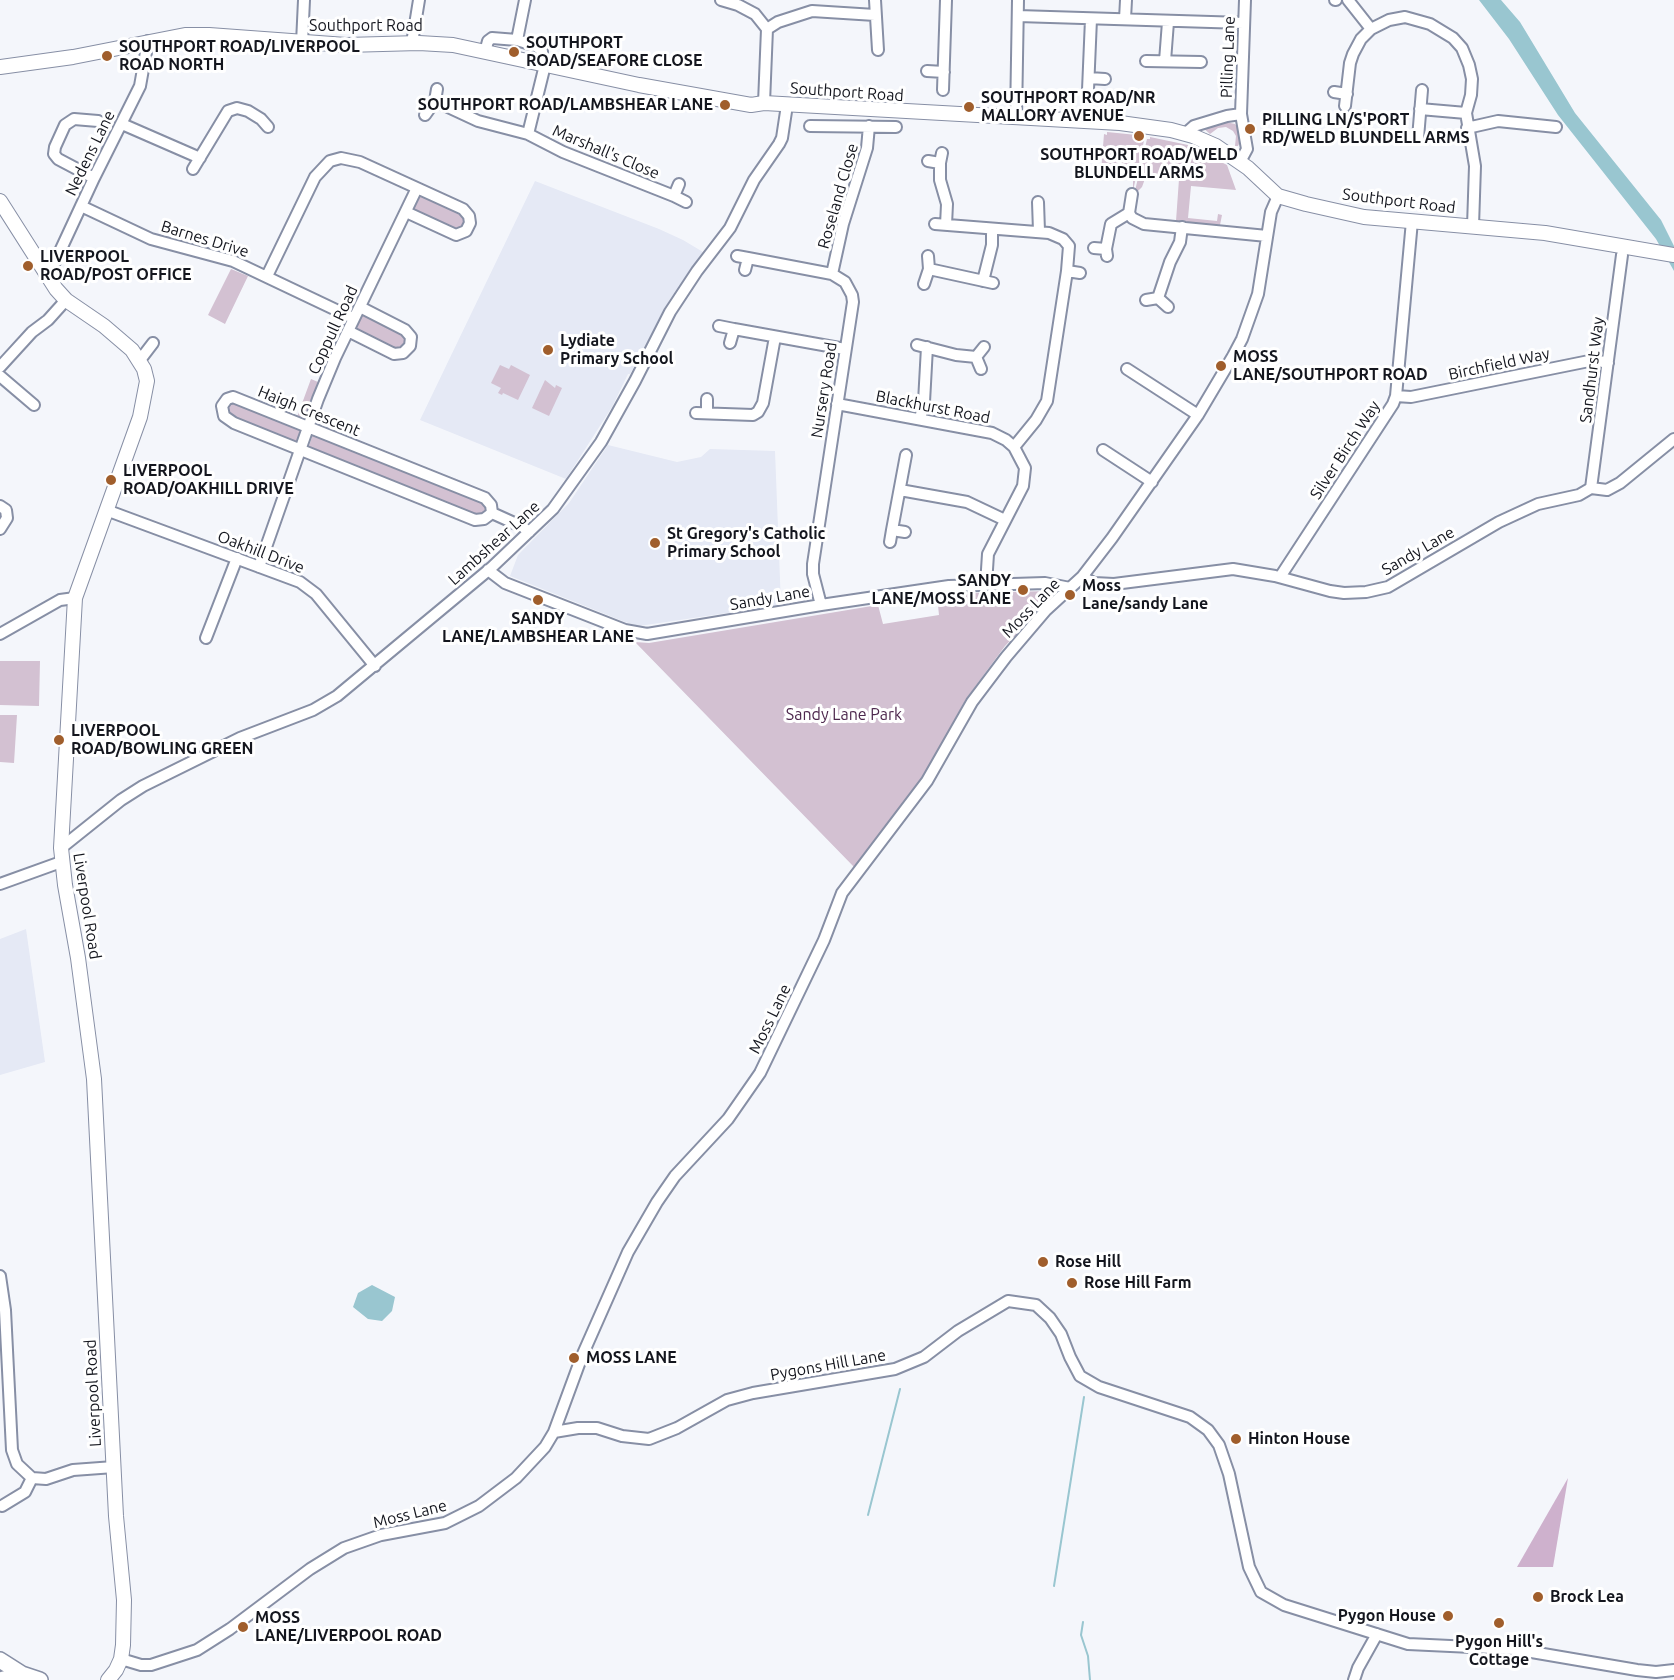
<!DOCTYPE html>
<style>
body{margin:0}
canvas{display:block;background:#f4f6fb}
</style>
<canvas width="1674" height="1680"></canvas>
<script>
const g = document.querySelector('canvas').getContext('2d');
g.lineJoin = 'round';
function fill(path, color) { g.fillStyle = color; g.fill(path, 'evenodd'); }
const toPath = rows => new Path2D(rows.map(r => 'M' + r).join(''));
function strokePath(path, color, width, dash) { g.strokeStyle = color; g.lineWidth = width; g.lineCap = dash ? 'butt' : 'round'; g.setLineDash(dash || []); g.stroke(path); }
function label(font, color, halo, rows, align = 'center') {
  g.font = font + ' Ubuntu,sans-serif'; g.lineWidth = 6; g.setLineDash([]); g.textBaseline = 'middle'; g.strokeStyle = halo; g.fillStyle = color; for (const [text, x, y, turn = 0] of rows) {
    g.save(); g.translate(x, y); g.rotate((+turn || 0) * Math.PI / 180); g.textAlign = isNaN(turn) ? turn : align; if (halo) g.strokeText(text, 0, 0); g.fillText(text, 0, 0); g.restore();
  }
}
fill(toPath([
 [535,181,659,229,683,240,703,252,670,299,630,374,628,374,612,407,566,479,420,420],
 [608,445,677,462,701,457,710,449,775,451,781,605,639,626,625,622,510,576,518,555,569,503],
 [26,929,45,1062,0,1075,0,939]
]), '#e5e9f5');
fill(toPath([
 [1226,122,1235,124,1237,127,1241,140,1238,146,1235,146,1236,136,1233,131,1226,127,1218,128,1210,134,1202,127],
 [1107,132,1137,135,1137,137,1141,138,1145,136,1133,191,1133,178,1122,173,1101,172,1104,134,1107,135],
 [1150,137,1188,145,1227,165,1236,190,1191,186,1188,218,1217,221,1218,214,1222,215,1220,225,1176,221,1179,179,1146,176,1142,187,1137,192,1135,191,1147,139,1150,139],
 [418,195,461,212,466,220,463,227,454,231,413,211,412,208],
 [231,269,248,276,225,324,208,315],
 [363,313,406,334,406,347,395,350,355,329,355,325],
 [500,365,509,369,511,365,530,375,518,400,503,393,502,395,498,393,501,388,491,383],
 [311,379,318,382,303,420,297,417],
 [545,380,555,388,556,385,562,388,549,416,532,408],
 [233,402,302,427,296,443,235,418,229,414,227,407],
 [314,431,485,503,488,510,480,517,308,449],
 [1049,591,1051,598,1005,646,966,699,920,782,854,867,635,642,649,643,878,605,883,624,939,615,937,596,976,593],
 [0,661,40,661,39,706,0,705],
 [0,715,17,715,14,763,0,762]
]), '#d3c1d2');
fill(toPath([
 [1568,1478,1553,1567,1517,1567]
]), '#ceb1cd');
fill(toPath([
 [1479,0,1501,0,1520,22,1575,113,1661,220,1674,246,1674,271,1656,239,1558,115,1509,39],
 [372,1285,395,1297,392,1311,382,1321,368,1319,353,1307,358,1293]
]), '#99c6d0');
strokePath(toPath([
 [868,1515,900,1389],
 [1054,1586,1084,1397],
 [1083,1622,1081,1635,1088,1656,1090,1680]
]), '#99c6d0', 2);
const minor = toPath([
 [721,0,738,5,755,14,767,29,764,103],
 [875,0,878,50],
 [1335,0,1336,0],
 [1348,0,1371,29],
 [1018,16,1243,23],
 [1125,19,1126,0],
 [767,29,778,22,812,11,875,15],
 [517,40,525,0],
 [302,43,304,0],
 [412,43,419,0],
 [485,52,488,41,492,38,517,40,536,46,542,51,542,64],
 [1146,61,1201,62],
 [1165,61,1168,22],
 [927,71,944,72],
 [1089,78,1105,79],
 [943,90,946,0],
 [1088,90,1091,19],
 [1334,92,1347,94],
 [435,101,478,121,528,134,563,152,674,196],
 [1345,106,1350,63,1353,54,1361,39,1371,29,1389,20,1405,17,1430,24,1453,38,1462,48,1469,65,1472,79,1471,95,1466,113,1475,166,1473,226],
 [1420,109,1466,113],
 [425,115,435,101,437,89],
 [1016,118,1018,0],
 [122,124,200,158],
 [810,126,896,127],
 [1467,128,1498,121,1556,127],
 [528,134,545,65],
 [1185,134,1194,126,1227,116,1241,114],
 [1418,138,1422,90],
 [928,161,940,163,942,153],
 [1240,162,1247,149,1241,114,1245,0],
 [940,163,940,180,947,204,946,225],
 [193,169,228,111,237,108,248,111,261,119,268,127],
 [94,178,58,159,54,154,55,147,65,125,74,119,98,121,107,127],
 [679,184,674,196,686,202],
 [1132,194,1129,213,1132,218,1144,224,1267,236],
 [1038,202,1039,231],
 [81,206,151,239,233,261,353,318],
 [935,224,1049,233,1063,239,1069,246,1067,271,1080,273],
 [1094,248,1106,249,1107,256],
 [1106,249,1111,224,1129,213],
 [737,256,748,258,745,270],
 [748,258,832,274,845,282,852,295,853,302,813,564,813,574,821,605],
 [929,269,993,283],
 [45,274,55,262,94,178,140,86,148,41],
 [832,274,843,224,867,148,869,126],
 [267,276,315,177,330,161,341,158,360,162,463,209,469,216,470,223,466,231,456,235,406,212],
 [983,281,992,245,992,229],
 [924,284,929,269,928,256],
 [1158,298,1170,262,1180,242,1182,227],
 [1146,300,1158,298,1168,307],
 [719,326,734,329,730,343],
 [734,329,845,349],
 [348,331,394,354,403,353,410,346,411,337,405,330,360,307],
 [917,345,956,355,976,357],
 [140,360,153,343],
 [0,367,32,332,48,320,66,300],
 [981,369,976,357,984,347],
 [1127,369,1198,415],
 [0,376,34,405],
 [1396,396,1411,397,1594,360,1608,363],
 [233,397,485,498,491,505,492,513,484,519,475,520,234,423,224,416,222,406,227,399,233,397],
 [707,399,707,413],
 [837,404,992,433,1006,440,1014,447,1025,468,1023,486,988,554,986,585],
 [696,413,753,415,758,412,763,403,775,337],
 [920,419,924,402,927,347],
 [1014,447,1036,420,1047,401,1067,271],
 [1103,450,1152,482],
 [1591,488,1622,255],
 [900,490,967,502,1005,520],
 [0,506,6,510,7,518,0,529],
 [106,510,300,582,316,594,375,666],
 [492,513,523,527,529,532],
 [892,530,906,455],
 [890,542,892,530,905,532],
 [259,567,318,399,335,358,417,188],
 [488,570,505,583,625,630,647,634,821,605,949,586,1045,583,1070,588],
 [1082,577,1094,583,1114,584,1233,569,1275,576,1330,591,1344,593,1366,592,1388,587,1499,522,1538,504,1579,495,1591,488,1607,490,1620,483,1674,439],
 [1280,577,1393,404,1396,396,1412,221],
 [0,634,60,600,75,598],
 [206,638,237,558],
 [61,848,121,800,143,786,240,738,313,710,337,696,491,568,553,509,601,442,635,381,670,312,697,271,730,228,754,180,779,144,782,138,787,105],
 [0,884,61,862],
 [0,1276,5,1310,12,1450,17,1464,32,1478,46,1479,73,1470,114,1467],
 [554,1432,578,1428,597,1428,622,1436,649,1439,677,1428,727,1400,753,1393,895,1369,924,1357,958,1331,1008,1301,1036,1305,1050,1318,1061,1334,1070,1357,1080,1376,1099,1387,1190,1417,1208,1430,1219,1445,1229,1474,1249,1567,1261,1592,1284,1605,1408,1644,1514,1649,1637,1670,1656,1672,1674,1670],
 [2,1506,25,1492,32,1478],
 [121,1659,141,1665,151,1665,197,1650,230,1629,310,1569,344,1548,381,1535,445,1523,479,1506,516,1478,545,1447,554,1432,582,1356,628,1252,657,1202,675,1176,728,1119,760,1073,824,940,842,893,927,781,972,702,1006,657,1046,610,1082,577,1112,538,1198,415,1233,356,1242,339,1258,294,1271,212,1278,196],
 [1354,1680,1358,1668,1377,1634]
]);
const major = toPath([
 [0,67,73,57,185,35,209,35,346,45,419,43,453,45,639,85,751,105,764,103,1120,123,1171,130,1193,136,1216,146,1248,168,1278,196,1306,204,1364,217,1545,233,1674,255],
 [0,201,56,289,66,300,104,326,132,350,144,369,147,381,140,417,75,598,61,848,65,885,78,958,94,1079,116,1516,124,1600,123,1645,121,1659,116,1670,108,1680]
]);
const highway = toPath([
 [0,1660,22,1674],
 [0,1680,22,1674,40,1680]
]);
strokePath(minor, '#878fa5', 14);
strokePath(major, '#878fa5', 16);
strokePath(highway, '#878fa5', 18);
strokePath(minor, '#fff', 10);
strokePath(major, '#fff', 14);
strokePath(highway, '#fff', 15);
for (const [x, y, r, color] of [
 [514,52,6,"#a05e2c"],
 [107,56,6,"#a05e2c"],
 [725,105,6,"#a05e2c"],
 [969,107,6,"#a05e2c"],
 [1250,129,6,"#a05e2c"],
 [1139,136,6,"#a05e2c"],
 [28,266,6,"#a05e2c"],
 [548,350,6,"#a05e2c"],
 [1221,366,6,"#a05e2c"],
 [111,480,6,"#a05e2c"],
 [655,543,6,"#a05e2c"],
 [1023,590,6,"#a05e2c"],
 [1070,595,6,"#a05e2c"],
 [538,600,6,"#a05e2c"],
 [59,740,6,"#a05e2c"],
 [1043,1262,6,"#a05e2c"],
 [1072,1283,6,"#a05e2c"],
 [574,1358,6,"#a05e2c"],
 [1236,1439,6,"#a05e2c"],
 [1538,1597,6,"#a05e2c"],
 [1448,1616,6,"#a05e2c"],
 [1499,1623,6,"#a05e2c"],
 [243,1627,6,"#a05e2c"]
]) { const dot = new Path2D(); dot.arc(x, y, r, 0, 2 * Math.PI); g.fillStyle = color; g.fill(dot); strokePath(dot, '#fff', 2); }
label('16px', '#14161e', '#fff', [
 ["Southport Road",366,26],
 ["Pilling Lane",1228,57,-88],
 ["Southport Road",847,92,4],
 ["Marshall's Close",606,152,23],
 ["Nedens Lane",90,153,-64],
 ["Roseland Close",838,196,-74],
 ["Southport Road",1399,201,7],
 ["Barnes Drive",205,239,17],
 ["Coppull Road",333,330,-65],
 ["Birchfield Way",1499,364,-12],
 ["Sandhurst Way",1592,370,-83],
 ["Nursery Road",824,390,-81],
 ["Blackhurst Road",933,407,11],
 ["Haigh Crescent",309,411,22],
 ["Silver Birch Way",1345,450,-57],
 ["Lambshear Lane",494,543,-42],
 ["Sandy Lane",1418,551,-30],
 ["Oakhill Drive",261,552,21],
 ["Sandy Lane",770,598,-10],
 ["Moss Lane",1031,608,-46],
 ["Liverpool Road",87,906,81],
 ["Moss Lane",770,1019,-64],
 ["Pygons Hill Lane",828,1365,-10],
 ["Liverpool Road",93,1393,-93],
 ["Moss Lane",410,1514,-14]
]);
label('bold 16px', '#14161e', '#fff', [
 ["SOUTHPORT",526,43],
 ["ROAD/SEAFORE CLOSE",526,61],
 ["SOUTHPORT ROAD/LIVERPOOL",119,47],
 ["ROAD NORTH",119,65],
 ["SOUTHPORT ROAD/NR",981,98],
 ["MALLORY AVENUE",981,116],
 ["SOUTHPORT ROAD/LAMBSHEAR LANE",713,105,"right"],
 ["PILLING LN/S'PORT",1262,120],
 ["RD/WELD BLUNDELL ARMS",1262,138],
 ["SOUTHPORT ROAD/WELD",1139,155,"center"],
 ["BLUNDELL ARMS",1139,173,"center"],
 ["LIVERPOOL",40,257],
 ["ROAD/POST OFFICE",40,275],
 ["Lydiate",560,341],
 ["Primary School",560,359],
 ["MOSS",1233,357],
 ["LANE/SOUTHPORT ROAD",1233,375],
 ["LIVERPOOL",123,471],
 ["ROAD/OAKHILL DRIVE",123,489],
 ["St Gregory's Catholic",667,534],
 ["Primary School",667,552],
 ["SANDY",1011,581,"right"],
 ["LANE/MOSS LANE",1011,599,"right"],
 ["Moss",1082,586],
 ["Lane/sandy Lane",1082,604],
 ["SANDY",538,619,"center"],
 ["LANE/LAMBSHEAR LANE",538,637,"center"],
 ["LIVERPOOL",71,731],
 ["ROAD/BOWLING GREEN",71,749],
 ["Rose Hill",1055,1262],
 ["Rose Hill Farm",1084,1283],
 ["MOSS LANE",586,1358],
 ["Hinton House",1248,1439],
 ["Brock Lea",1550,1597],
 ["Pygon House",1436,1616,"right"],
 ["MOSS",255,1618],
 ["LANE/LIVERPOOL ROAD",255,1636],
 ["Pygon Hill's",1499,1642,"center"],
 ["Cottage",1499,1660,"center"]
], 'left');
label('16px', '#4d274d', '#fff', [
 ["Sandy Lane Park",844,715]
]);
</script>
